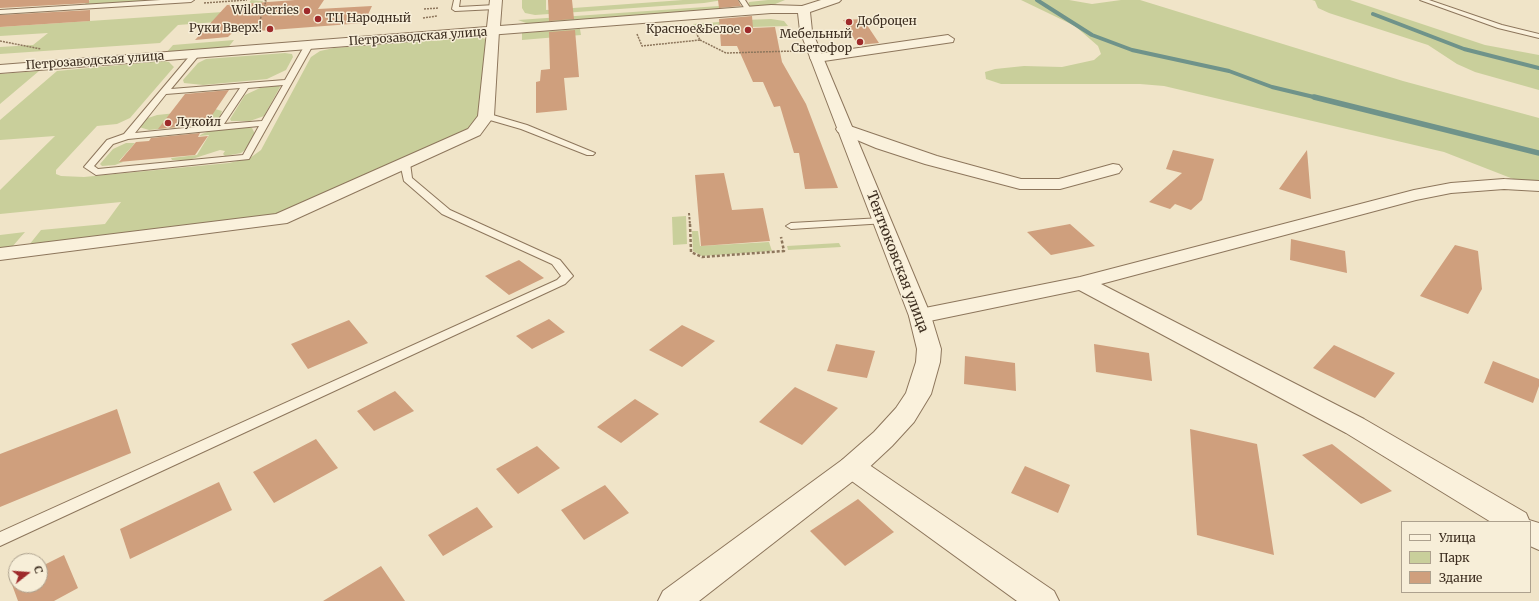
<!DOCTYPE html>
<meta charset="utf-8">
<style>
body{margin:0}
#map{position:relative;width:1539px;height:601px;overflow:hidden;background:#f0e4c8;font-family:Merriweather,serif}
canvas{display:block}
.legend{position:absolute;left:1401px;top:521px;width:130px;height:72px;box-sizing:border-box;background:#f7eed8;border:1px solid #ada18e;margin:0;padding:5px 7px;list-style:none;font-size:12px;color:#3d2e20}
.legend li{display:flex;align-items:center;gap:8px;height:20px}
.legend b{width:20px;border:1px solid #ada18e}
.north{position:absolute;left:8px;top:553px;width:40px;height:40px;box-sizing:border-box;background:#f7eed8;border:1px solid #ada18e;border-radius:50%;rotate:73deg;font-size:11px;font-weight:700;line-height:16px;text-align:center;color:#3d2e20}
.north::after{content:'';display:block;margin:auto;width:14px;height:18px;background:#9e2a2b;clip-path:polygon(50% 0,100% 100%,50% 72%,0 100%)}
</style>
<div id="map">
<canvas width="1539" height="601"></canvas>
<ul class="legend">
<li><b style="height:5px;background:#faf1dc"></b>Улица</li>
<li><b style="height:11px;background:#c9cf9b"></b>Парк</li>
<li><b style="height:11px;background:#cf9f7d"></b>Здание</li>
</ul>
<div class="north">С</div>
</div>
<script>
const g = document.querySelector('canvas').getContext('2d');
g.lineJoin = 'round';
function fill(path, color) { g.fillStyle = color; g.fill(path, 'evenodd'); }
const toPath = rows => new Path2D(rows.map(r => 'M' + r).join(''));
function strokePath(path, color, width, dash) { g.strokeStyle = color; g.lineWidth = width; g.lineCap = dash ? 'butt' : 'round'; g.setLineDash(dash || []); g.stroke(path); }
function label(font, color, halo, rows, align = 'center') {
  g.font = font + ' Merriweather,serif'; g.lineWidth = 3; g.setLineDash([]); g.textBaseline = 'middle'; g.strokeStyle = halo; g.fillStyle = color; for (const [text, x, y, turn = 0] of rows) {
    g.save(); g.translate(x, y); g.rotate((+turn || 0) * Math.PI / 180); g.textAlign = isNaN(turn) ? turn : align; if (halo) g.strokeText(text, 0, 0); g.fillText(text, 0, 0); g.restore();
  }
}
fill(toPath([
 [90,0,177,0,82,6],
 [251,0,263,1,255,19,178,25,160,43,0,54,0,47,33,45,48,33,0,36,0,27,253,10,259,3,249,3],
 [522,0,546,0,546,10,683,0,723,0,704,3,535,15,525,13,522,8],
 [768,0,785,0,768,7,751,7,748,5,749,2],
 [1021,0,1069,0,1092,4,1121,0,1140,0,1403,81,1539,118,1539,189,1444,152,1164,86,1140,84,1001,84,986,79,985,72,995,69,1024,66,1062,67,1094,60,1101,54,1098,46,1075,26],
 [1312,0,1350,0,1485,45,1539,55,1539,90,1475,72,1457,64,1428,45,1329,13,1318,8,1315,1],
 [719,6,722,9,535,23,526,23,518,20],
 [771,19,784,21,788,26,750,27,744,20],
 [733,21,744,27,697,30,693,24],
 [580,29,581,35,522,40,522,33],
 [477,37,486,39,479,115,468,129,279,215,29,245,41,230,105,224,121,202,0,214,0,190,55,136,0,140,0,120,57,71,163,61,169,62,174,67,130,118,117,124,97,126,56,170,56,174,61,176,84,177,229,163,250,158,261,150,311,57,320,51,334,48],
 [234,40,227,49,165,54,173,45],
 [285,53,292,54,293,57,286,70,267,79,203,85,184,83,183,80,198,63,206,59],
 [39,71,0,104,0,74],
 [279,85,280,87,264,116,250,121,231,121,230,119,245,95,260,88],
 [215,109,222,111,220,117,207,124,149,130,139,127,145,119,157,115],
 [241,127,252,128,255,134,245,150,241,153,225,156,223,154,225,151,220,150,189,160,172,160,171,158,197,155,209,135,199,136,202,134,210,131],
 [126,143,135,143,119,161,123,162,115,165,102,166,100,164,113,149],
 [686,216,687,244,673,245,672,217],
 [692,231,698,231,700,246,769,242,772,251,702,256,693,251],
 [25,232,12,247,0,248,0,235],
 [839,243,841,247,788,250,787,246]
]), '#c9cf9b');
strokePath(toPath([
 [1037,0,1092,35,1132,50,1229,71,1272,87,1318,98],
 [1373,14,1464,49,1539,68]
]), '#6f938a', 4);
strokePath(toPath([
 [1314,97,1539,153]
]), '#6f938a', 5.5);
fill(toPath([
 [0,0,89,0,89,3,0,8],
 [295,0,324,0,318,9,372,6,364,23,232,33,228,37,195,40,227,5],
 [548,0,572,0,574,19,549,21],
 [718,0,738,0,741,6,719,8],
 [90,10,90,21,0,27,0,15],
 [752,16,753,28,775,27,782,62,806,104,838,188,805,189,799,153,794,153,780,106,774,107,763,82,753,82,737,46,721,46,719,19],
 [863,19,879,43,858,45,843,20],
 [575,30,579,77,564,78,567,110,536,113,536,82,540,81,541,70,550,69,549,32],
 [229,90,206,124,158,129,185,94],
 [200,133,198,137,208,136,195,155,119,162,136,142,149,141,151,138],
 [1173,150,1214,159,1202,200,1191,210,1175,204,1170,209,1149,202,1182,173,1166,169],
 [1307,150,1311,199,1279,189],
 [724,173,732,210,763,208,770,241,701,246,695,175],
 [1070,224,1095,246,1051,255,1027,232],
 [1291,239,1345,251,1347,273,1290,260],
 [1455,245,1478,251,1482,289,1468,314,1420,296],
 [519,260,544,278,509,295,485,276],
 [549,319,565,332,532,349,516,336],
 [349,320,368,343,308,369,291,344],
 [682,325,715,341,682,367,649,350],
 [836,344,875,351,867,378,827,371],
 [1094,344,1149,353,1152,381,1096,372],
 [1334,345,1395,373,1375,398,1313,368],
 [965,356,1015,363,1016,391,964,384],
 [1493,361,1539,379,1539,386,1533,403,1484,383],
 [795,387,838,408,802,445,759,422],
 [395,391,414,411,374,431,357,411],
 [635,399,659,414,621,443,597,427],
 [117,409,131,453,0,507,0,454],
 [1190,429,1257,444,1274,555,1197,535],
 [316,439,338,468,274,503,253,472],
 [1332,444,1392,491,1361,504,1302,455],
 [537,446,560,468,518,494,496,469],
 [1025,466,1070,485,1058,513,1011,493],
 [219,482,232,510,130,559,120,529],
 [605,485,629,513,584,540,561,510],
 [858,499,894,532,845,566,810,531],
 [477,507,493,527,443,556,428,535],
 [64,555,78,588,54,601,18,601,11,582,16,580,16,585,40,585,40,567],
 [381,566,405,601,323,601]
]), '#cf9f7d');
const service = toPath([
 [161,0,194,0,191,2,0,14,0,10,161,0],
 [454,0,460,0,459,7,495,5,498,7,495,9,455,11,452,9,454,0],
 [739,0,745,0,752,11,751,12,747,12,739,0],
 [1420,0,1429,0,1502,25,1539,34,1539,38,1498,28,1420,0],
 [306,43,313,45,249,159,96,175,84,167,107,140,124,134,193,52,200,54,171,89,285,80,306,43],
 [283,85,262,121,224,124,248,88,283,85],
 [240,88,215,125,135,133,166,94,240,88],
 [259,126,243,155,98,169,94,166,113,144,128,139,259,126],
 [486,113,527,125,595,153,593,155,587,155,521,129,483,118,482,116,486,113],
 [405,160,410,163,412,178,450,210,560,260,573,276,565,284,0,546,0,532,557,280,561,276,552,264,442,214,404,181,400,163,405,160],
 [882,218,887,221,886,223,791,229,786,226,791,223,882,218]
]);
const minor = toPath([
 [493,27,499,31,494,116,480,135,287,223,0,260,0,248,276,214,468,129,478,116,487,31,493,27],
 [948,35,954,39,953,42,817,62,812,61,810,58,812,55,817,54,948,35],
 [844,124,937,156,1021,179,1059,179,1113,164,1119,165,1122,169,1119,173,1060,189,1020,189,925,164,876,148,838,132,836,129,838,126,844,124],
 [1504,179,1539,181,1539,191,1504,189,1451,193,1416,200,1101,284,1364,419,1526,513,1529,520,1539,523,1539,550,1530,546,1530,522,1491,522,1346,433,1079,290,920,323,912,321,909,316,912,311,920,309,1080,277,1414,190,1451,183,1504,179],
 [852,456,862,460,1054,591,1059,601,1017,601,842,474,838,467,842,460,852,456]
]);
const tertiary = toPath([
 [490,0,502,0,500,26,771,5,802,6,821,0,841,0,839,2,810,12,812,31,931,316,941,349,940,362,931,394,914,422,892,446,862,474,699,601,658,601,663,591,842,460,874,432,896,408,906,393,916,362,917,349,909,316,800,31,798,13,771,13,0,73,0,65,487,27,490,0]
]);
strokePath(service, '#8d765c', 2);
strokePath(minor, '#8d765c', 2);
strokePath(tertiary, '#8d765c', 2);
strokePath(toPath([
 [204,3,247,0],
 [424,9,439,8],
 [423,18,437,16],
 [256,33,266,1,264,0],
 [637,34,642,46,700,40,695,31],
 [700,40,726,53,795,51],
 [0,41,41,49]
]), '#8d765c', 1.5, [2, 1]);
strokePath(toPath([
 [689,213,690,225]
]), '#8d765c', 2, [2.5, 1.5]);
strokePath(toPath([
 [690,224,691,252,702,257,784,251,781,237]
]), '#8d765c', 2.5, [3, 2]);
fill(service, '#faf1dc');
fill(minor, '#faf1dc');
fill(tertiary, '#faf1dc');
for (const [x, y, r, color] of [
 [307,11,4,"#9e2a2b"],
 [318,19,4,"#9e2a2b"],
 [849,22,4,"#9e2a2b"],
 [270,29,4,"#9e2a2b"],
 [748,30,4,"#9e2a2b"],
 [860,42,4,"#9e2a2b"],
 [168,123,4,"#9e2a2b"]
]) { const dot = new Path2D(); dot.arc(x, y, r, 0, 2 * Math.PI); g.fillStyle = color; g.fill(dot); strokePath(dot, '#f7eed8', 1.5); }
label('12px', '#3d2e20', '#f7eed8', [
 ["Wildberries",299,11],
 ["ТЦ Народный",326,19,"left"],
 ["Доброцен",857,22,"left"],
 ["Руки Вверх!",262,29],
 ["Красное&Белое",740,30],
 ["Мебельный",852,35],
 ["Светофор",852,49],
 ["Лукойл",176,123,"left"]
], 'right');
label('12px', '#3d2e20', '#f7eed8', [
 ["Петрозаводская улица",418,37,-4],
 ["Петрозаводская улица",95,61,-4]
]);
label('14px', '#3d2e20', '#f7eed8', [
 ["Тентюковская улица",897,262,69]
]);
</script>
